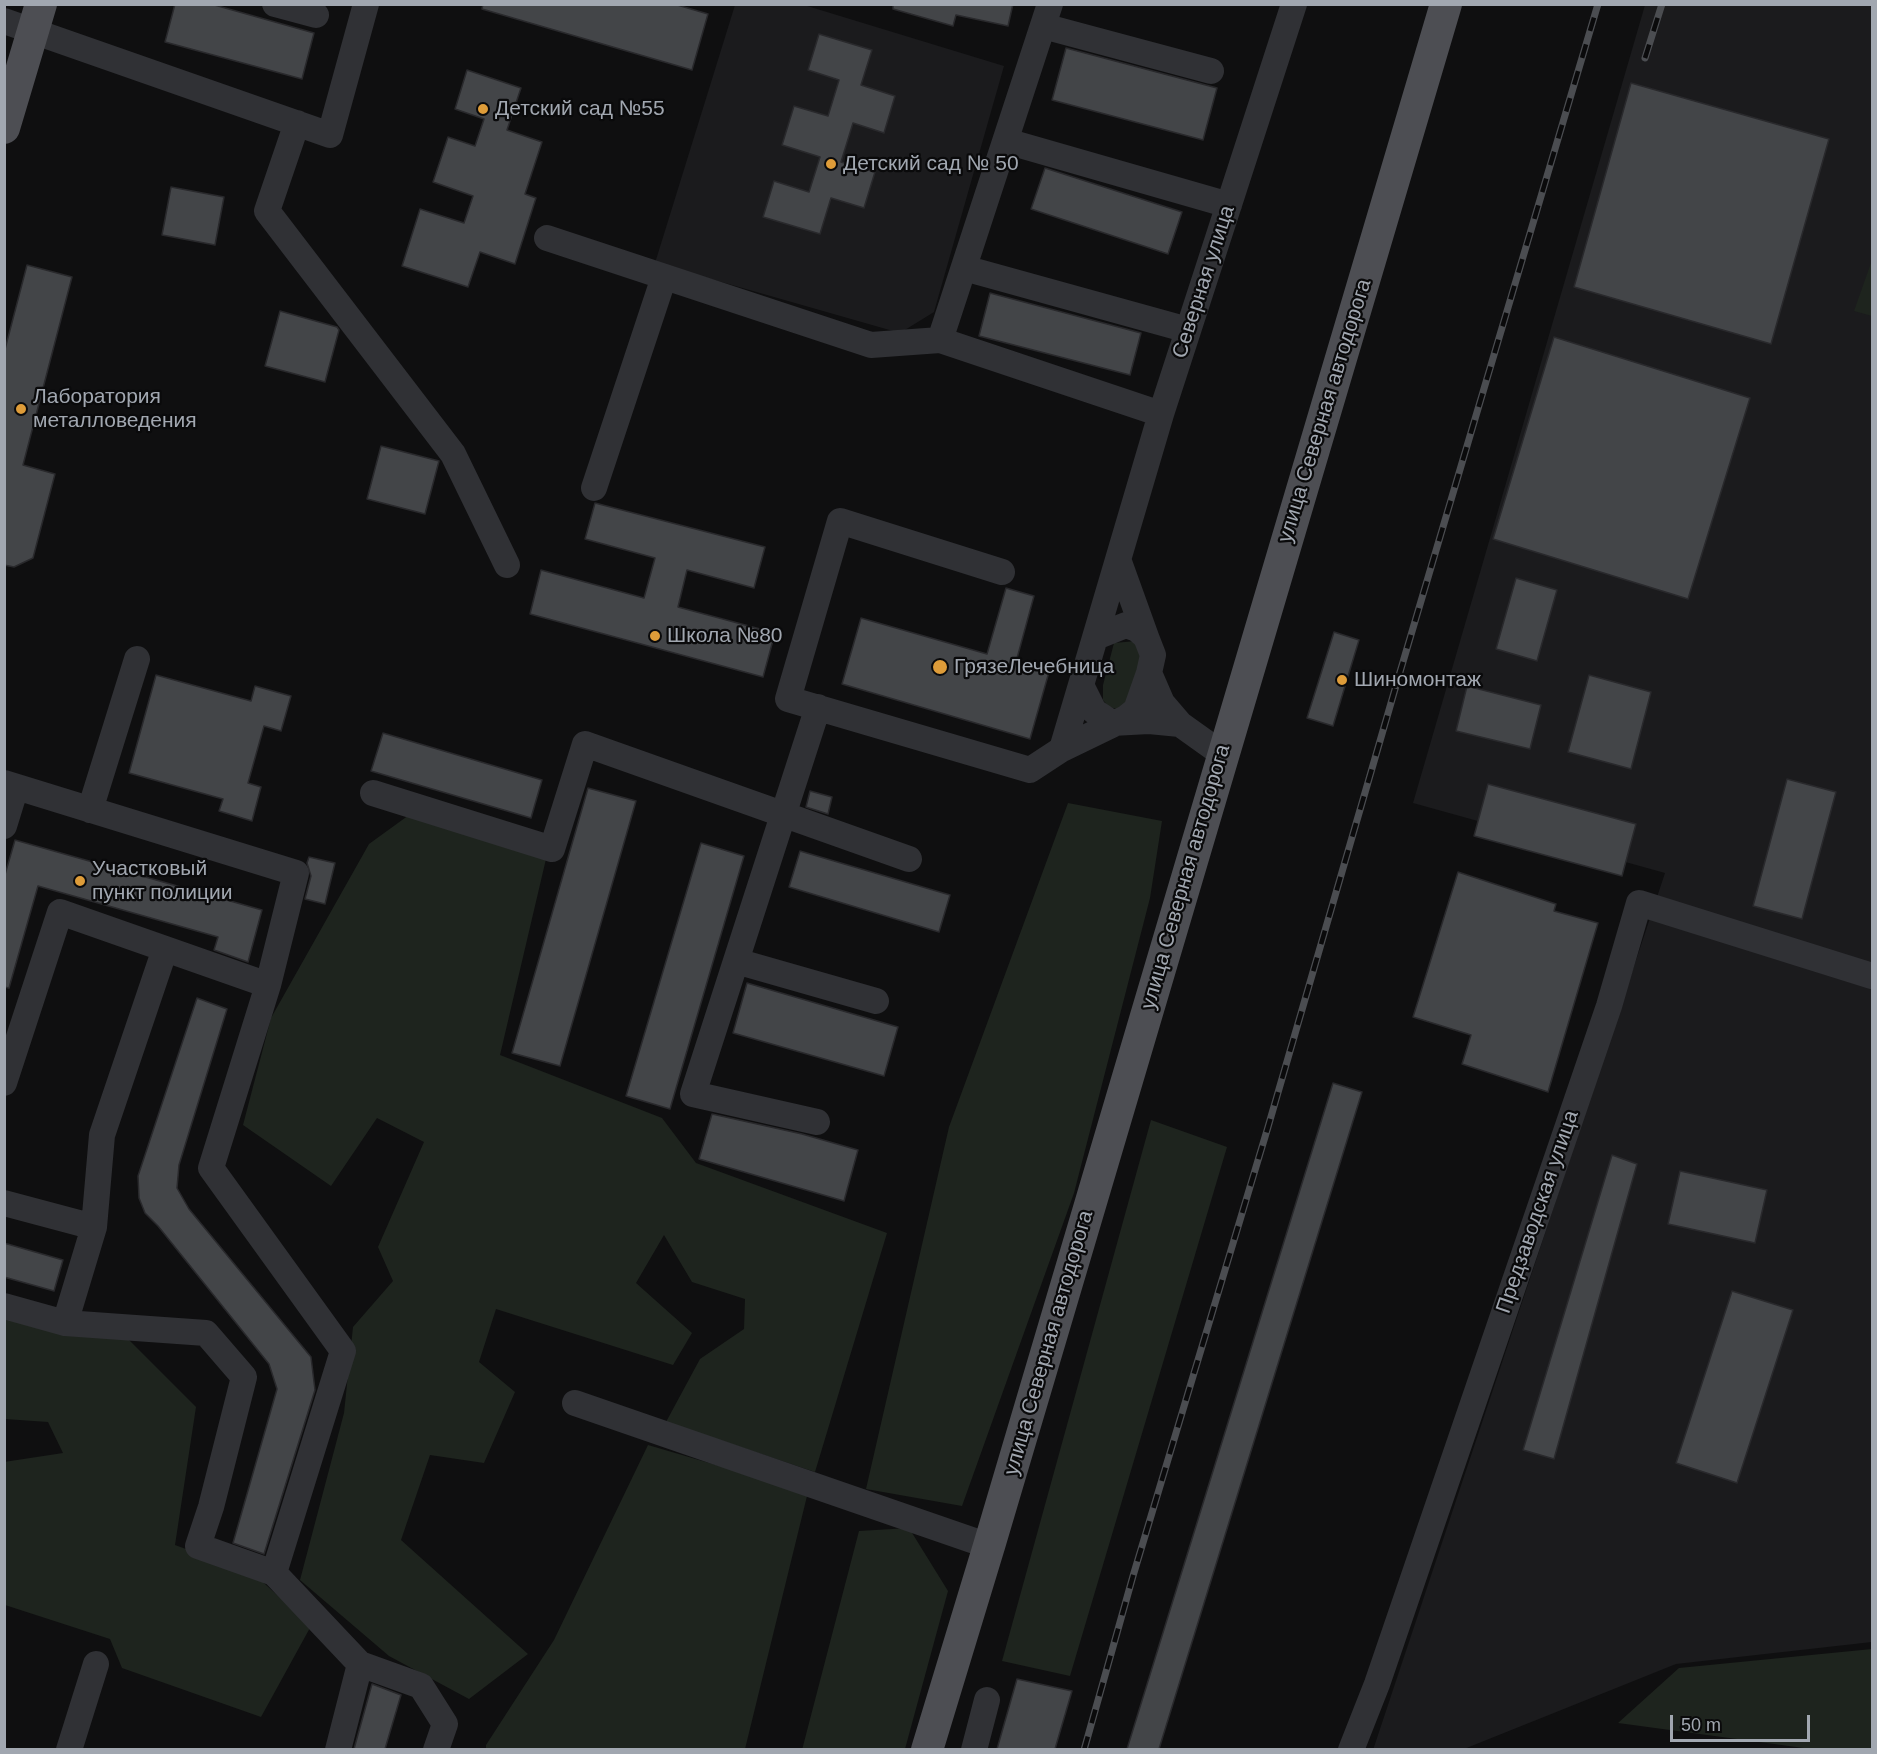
<!DOCTYPE html>
<meta charset="utf-8">
<style>
body{margin:0}
#map{position:relative;width:1877px;height:1754px;overflow:hidden;background:#0f0f10;font-family:Helvetica,sans-serif}
canvas{display:block}
.frame{position:absolute;inset:0;border:6px solid #a1a7b0;pointer-events:none}
.scale{position:absolute;left:1670px;top:1715px;width:140px;height:27px;box-sizing:border-box;border:3px solid #a1a7b0;border-top:0;padding-left:8px;font-size:18px;line-height:21px;white-space:nowrap;color:#a1a7b0;-webkit-text-stroke:4px #0a0a0b;paint-order:stroke}
</style>
<div id="map">
<canvas width="1877" height="1754"></canvas>
<div class="frame"></div>
<div class="scale">50 m</div>
</div>
<script>
const g = document.querySelector('canvas').getContext('2d');
g.lineJoin = 'round';
function fill(path, color) { g.fillStyle = color; g.fill(path, 'evenodd'); }
const toPath = rows => new Path2D(rows.map(r => 'M' + r).join(''));
function strokePath(path, color, width, dash) { g.strokeStyle = color; g.lineWidth = width; g.lineCap = dash ? 'butt' : 'round'; g.setLineDash(dash || []); g.stroke(path); }
function label(font, color, halo, rows, align = 'center') {
  g.font = font + ' Helvetica,sans-serif'; g.lineWidth = 4.5; g.setLineDash([]); g.textBaseline = 'middle'; g.strokeStyle = halo; g.fillStyle = color; for (const [text, x, y, turn = 0] of rows) {
    g.save(); g.translate(x, y); g.rotate((+turn || 0) * Math.PI / 180); g.textAlign = isNaN(turn) ? turn : align; if (halo) g.strokeText(text, 0, 0); g.fillText(text, 0, 0); g.restore();
  }
}
fill(toPath([
 [735,5,804,5,1004,66,934,312,900,333,655,263],
 [1645,5,1872,5,1872,1642,1676,1664,1464,1749,1373,1750,1665,873,1413,803]
]), '#1b1b1d');
fill(toPath([
 [1872,260,1872,316,1854,311],
 [1136,641,1145,654,1131,703,1121,710,1109,707,1103,700,1103,685,1114,643],
 [1068,803,1162,821,1150,898,1074,1193,962,1506,866,1489,949,1127],
 [409,815,546,859,500,1055,662,1118,696,1163,887,1233,815,1472,666,1422,700,1359,744,1329,745,1299,692,1282,664,1235,636,1283,692,1333,673,1365,496,1309,479,1362,515,1392,484,1463,430,1455,401,1540,528,1654,469,1699,389,1656,300,1580,344,1413,353,1327,393,1281,378,1247,424,1142,377,1118,331,1186,243,1125,271,1018,369,844],
 [1151,1120,1227,1147,1070,1676,1002,1661],
 [5,1299,121,1332,196,1407,175,1545,254,1574,311,1626,261,1717,122,1668,110,1639,5,1605,4,1462,63,1453,48,1422,5,1419],
 [648,1445,808,1492,745,1749,486,1750,486,1745,554,1640],
 [909,1528,948,1591,905,1749,802,1750,859,1531],
 [1872,1649,1872,1749,1811,1749,1618,1723,1679,1668]
]), '#1e241e');
const building = toPath([
 [175,4,211,4,314,33,302,79,165,42,175,4],
 [483,4,674,4,708,14,692,70,482,9,483,4],
 [893,4,1013,4,1008,26,956,15,953,26,893,9,893,4],
 [819,34,872,50,861,85,895,96,884,133,853,123,841,162,875,172,864,208,831,198,820,234,763,217,774,181,809,192,820,157,782,145,794,106,828,116,839,80,808,70,819,34],
 [1066,48,1217,88,1203,140,1052,100,1066,48],
 [467,70,521,88,507,130,542,142,525,194,536,198,515,264,480,252,468,287,402,266,420,209,464,223,473,196,433,182,448,137,475,146,484,119,455,109,467,70],
 [1631,83,1829,139,1771,344,1574,287,1631,83],
 [1045,168,1182,212,1168,254,1031,209,1045,168],
 [171,187,224,197,215,245,162,235,171,187],
 [27,265,72,277,23,465,55,474,33,558,14,567,4,565,4,353,27,265],
 [990,293,1141,333,1130,375,979,336,990,293],
 [280,311,337,327,339,330,325,382,265,366,280,311],
 [1554,337,1750,398,1688,599,1493,539,1554,337],
 [381,446,439,461,425,514,367,499,381,446],
 [595,503,765,547,754,588,687,570,678,607,775,633,763,677,530,614,541,570,644,598,655,558,585,539,595,503],
 [1516,578,1557,590,1537,661,1496,649,1516,578],
 [1006,588,1034,596,1016,662,1049,672,1030,739,842,684,861,618,987,654,1006,588],
 [1334,632,1359,640,1333,726,1307,718,1334,632],
 [156,675,251,701,255,686,291,696,281,731,264,726,248,783,261,787,252,821,219,811,223,799,129,773,156,675],
 [1589,675,1651,692,1631,769,1568,752,1589,675],
 [1467,686,1541,705,1530,749,1456,731,1467,686],
 [383,733,542,780,531,818,371,771,383,733],
 [1787,779,1836,792,1802,919,1753,906,1787,779],
 [1488,784,1636,824,1622,876,1474,836,1488,784],
 [588,788,636,801,560,1066,512,1053,588,788],
 [810,791,832,797,828,814,806,807,810,791],
 [15,840,262,910,248,962,214,950,218,937,38,886,9,988,4,987,4,878,15,840],
 [701,843,744,856,670,1109,626,1096,701,843],
 [800,851,950,895,939,932,789,887,800,851],
 [309,857,335,863,325,904,305,899,311,876,307,863,309,857],
 [1458,872,1556,904,1554,911,1598,923,1548,1092,1462,1064,1471,1035,1413,1017,1458,872],
 [747,983,898,1027,884,1076,733,1033,747,983],
 [197,998,227,1009,179,1165,177,1188,189,1209,311,1357,315,1390,264,1554,233,1543,277,1389,269,1364,158,1226,145,1213,139,1198,138,1176,197,998],
 [1333,1083,1362,1092,1159,1749,1127,1749,1333,1083],
 [712,1114,802,1134,858,1150,844,1201,699,1159,712,1114],
 [1612,1155,1637,1164,1554,1459,1523,1450,1612,1155],
 [1680,1171,1767,1190,1755,1243,1668,1224,1680,1171],
 [4,1243,63,1260,54,1291,4,1277,4,1243],
 [1732,1291,1793,1310,1737,1483,1676,1463,1732,1291],
 [1017,1679,1072,1691,1055,1749,997,1749,1017,1679],
 [372,1684,401,1695,385,1749,354,1749,372,1684]
]);
fill(building, '#434548');
strokePath(building, '#29292c', 1.5);
strokePath(toPath([
 [275,4,316,15],
 [1050,4,940,340,1161,414],
 [4,21,330,135,366,4],
 [1043,26,1211,71],
 [297,123,267,211,453,454,507,565],
 [1006,141,1229,205],
 [547,238,871,345,940,340],
 [964,268,1188,330],
 [594,488,664,277],
 [1119,562,1146,637],
 [1002,572,840,521,788,699,1030,770,1062,749,1126,718,1136,710,1149,673,1153,655,1146,637,1137,629,1126,625,1096,637],
 [1149,673,1162,703,1180,724,1222,754],
 [1180,724,1149,721,1112,723,1094,711,1081,685,1161,414,1294,4],
 [1062,749,1081,685],
 [4,783,296,873,268,985,211,1168,343,1351,274,1573,198,1546,211,1507,244,1377,206,1333,65,1323,4,1306],
 [373,793,552,849,585,744,909,859],
 [90,810,137,659],
 [4,826,16,787],
 [736,961,876,1001],
 [4,1083,60,912,268,985],
 [817,1122,693,1094,818,707],
 [4,1203,94,1227,65,1323],
 [94,1227,102,1135,165,949],
 [575,1403,989,1546],
 [274,1573,360,1664,338,1750],
 [360,1664,421,1686,445,1724,436,1750],
 [69,1750,96,1664],
 [974,1750,987,1700],
 [1351,1750,1377,1684,1609,1006,1639,903,1872,976]
]), '#303135', 26);
strokePath(toPath([
 [4,128,41,4],
 [927,1750,989,1546,1446,4]
]), '#4d4e53', 32);
const rail = toPath([
 [1645,58,1662,4],
 [1084,1750,1133,1576,1268,1127,1400,672,1598,4]
]);
strokePath(rail, '#4b4d51', 7);
strokePath(rail, '#0a0a0b', 4.5, [14]);
for (const [x, y, r, color] of [
 [483,109,6,"#de9c39"],
 [831,164,6,"#de9c39"],
 [21,409,6,"#de9c39"],
 [655,636,6,"#de9c39"],
 [940,667,8,"#de9c39"],
 [1342,680,6,"#de9c39"],
 [80,881,6,"#de9c39"]
]) { const dot = new Path2D(); dot.arc(x, y, r, 0, 2 * Math.PI); g.fillStyle = color; g.fill(dot); strokePath(dot, '#0a0a0b', 2); }
label('21px', '#a1a7b0', '#0a0a0b', [
 ["Детский сад №55",495,109],
 ["Детский сад № 50",843,164],
 ["Лаборатория",33,397],
 ["металловедения",33,421],
 ["Школа №80",667,636],
 ["ГрязеЛечебница",954,667],
 ["Шиномонтаж",1354,680],
 ["Участковый",92,869],
 ["пункт полиции",92,893]
], 'left');
label('21px', '#a1a7b0', '#0a0a0b', [
 ["Северная улица",1204,282,-72],
 ["улица Северная автодорога",1325,411,-73],
 ["улица Северная автодорога",1186,877,-74],
 ["Предзаводская улица",1538,1212,-71],
 ["улица Северная автодорога",1049,1343,-74]
]);
</script>
